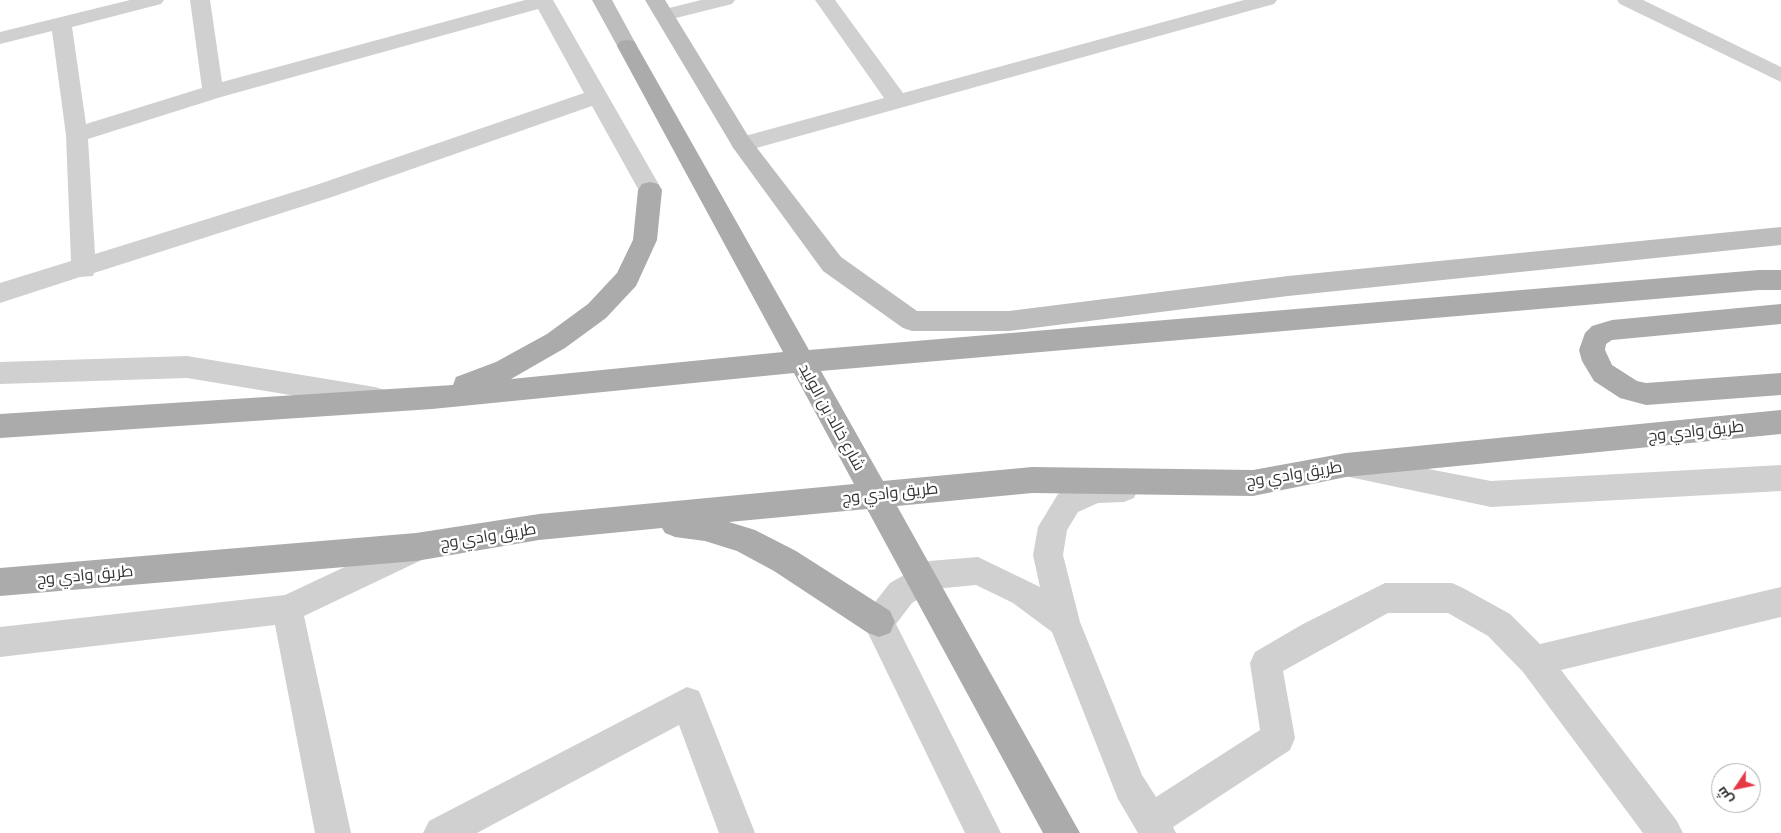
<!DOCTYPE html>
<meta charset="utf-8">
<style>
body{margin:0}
#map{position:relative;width:1781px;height:833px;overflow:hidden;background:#fff;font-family:"Exo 2",Cairo,sans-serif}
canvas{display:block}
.north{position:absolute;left:1711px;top:763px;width:50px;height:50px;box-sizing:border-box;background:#fff;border:1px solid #adadad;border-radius:50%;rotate:236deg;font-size:14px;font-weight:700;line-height:20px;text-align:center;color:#333}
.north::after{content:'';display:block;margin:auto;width:18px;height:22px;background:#e63946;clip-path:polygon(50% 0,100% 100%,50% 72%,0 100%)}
</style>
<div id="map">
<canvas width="1781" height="833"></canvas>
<div class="north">ش</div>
</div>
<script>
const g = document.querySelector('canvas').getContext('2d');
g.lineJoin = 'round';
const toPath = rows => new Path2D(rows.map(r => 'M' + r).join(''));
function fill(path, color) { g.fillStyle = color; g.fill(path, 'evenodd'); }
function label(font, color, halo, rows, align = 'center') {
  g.font = font + ' "Exo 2",Cairo,sans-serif'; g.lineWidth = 5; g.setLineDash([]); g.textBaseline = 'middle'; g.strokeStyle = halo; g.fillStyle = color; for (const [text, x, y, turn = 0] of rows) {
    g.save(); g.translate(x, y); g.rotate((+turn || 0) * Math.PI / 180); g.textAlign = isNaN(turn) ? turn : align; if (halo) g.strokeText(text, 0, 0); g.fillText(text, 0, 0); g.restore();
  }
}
fill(toPath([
 [130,0,164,0,161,4,72,27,86,124,202,88,190,0,210,0,222,82,525,0,553,0,662,190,658,196,650,198,642,196,592,106,332,197,94,273,93,276,80,277,0,303,0,283,71,261,66,135,52,31,0,44,0,32,130,0],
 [538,9,584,93,316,185,95,254,88,139,221,97,538,9],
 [701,0,735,0,732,4,664,21,657,19,654,15,657,11,701,0],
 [815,0,835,0,903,93,1244,0,1277,0,1274,4,742,152,734,149,731,144,734,139,884,98,815,0],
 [1617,0,1643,0,1781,67,1781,82,1620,4,1617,0],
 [187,356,375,387,385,390,389,398,385,406,375,409,187,378,0,384,0,362,187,356],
 [1350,454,1491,481,1781,465,1781,491,1491,507,1340,475,1336,466,1340,457,1350,454],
 [1124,476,1134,480,1138,489,1134,498,1124,502,1098,503,1078,512,1067,530,1063,555,1080,622,1142,775,1156,797,1260,730,1250,663,1255,652,1303,624,1385,583,1452,583,1463,588,1510,614,1540,644,1781,587,1781,617,1561,670,1677,821,1683,833,1643,833,1523,672,1488,636,1448,613,1388,613,1283,671,1295,738,1290,750,1173,827,1176,833,1138,833,1118,799,1052,632,1013,603,976,585,934,589,912,603,896,624,1001,833,965,833,868,633,863,622,868,611,890,583,929,561,978,557,1040,587,1033,555,1038,527,1058,494,1095,477,1124,476],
 [415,534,426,538,430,548,426,558,304,616,351,833,315,833,275,625,0,657,0,627,285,595,415,534],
 [687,687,699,691,755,833,719,833,679,725,477,833,423,833,429,821,687,687]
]), '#d0d0d0');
fill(toPath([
 [592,0,612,0,637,46,634,51,627,52,620,51,592,0],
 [645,0,665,0,750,139,841,257,917,311,1009,311,1288,276,1781,227,1781,245,1288,296,1009,331,912,331,903,328,823,271,734,149,645,0]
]), '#bdbdbd');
fill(toPath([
 [627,40,634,41,637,46,809,350,1759,270,1781,270,1781,290,1759,290,821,371,883,481,1032,467,1253,470,1346,453,1781,410,1781,434,1346,477,1253,496,1032,493,897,506,1080,833,1043,833,867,509,729,522,755,530,796,551,890,611,895,622,890,633,879,637,868,633,774,571,737,551,705,541,675,537,665,533,662,528,539,540,416,561,0,596,0,568,416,533,539,514,854,484,794,373,432,409,0,438,0,414,453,385,456,377,496,362,547,334,588,304,617,273,633,240,638,190,642,184,650,182,658,184,662,190,657,240,636,286,606,318,565,348,511,379,783,352,617,46,620,41,627,40],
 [1781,304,1781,324,1612,340,1606,344,1605,350,1612,365,1637,381,1646,383,1781,373,1781,395,1646,405,1620,398,1594,381,1582,361,1579,350,1585,333,1592,326,1612,320,1781,304]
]), '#ababab');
label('16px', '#333', '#fff', [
 ["شارع خالد بن الوليد",832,417,61],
 ["طريق وادي وج",1696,431,-6],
 ["طريق وادي وج",1294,474,-9],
 ["طريق وادي وج",890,493,-6],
 ["طريق وادي وج",488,536,-9],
 ["طريق وادي وج",85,575,-5]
]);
</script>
